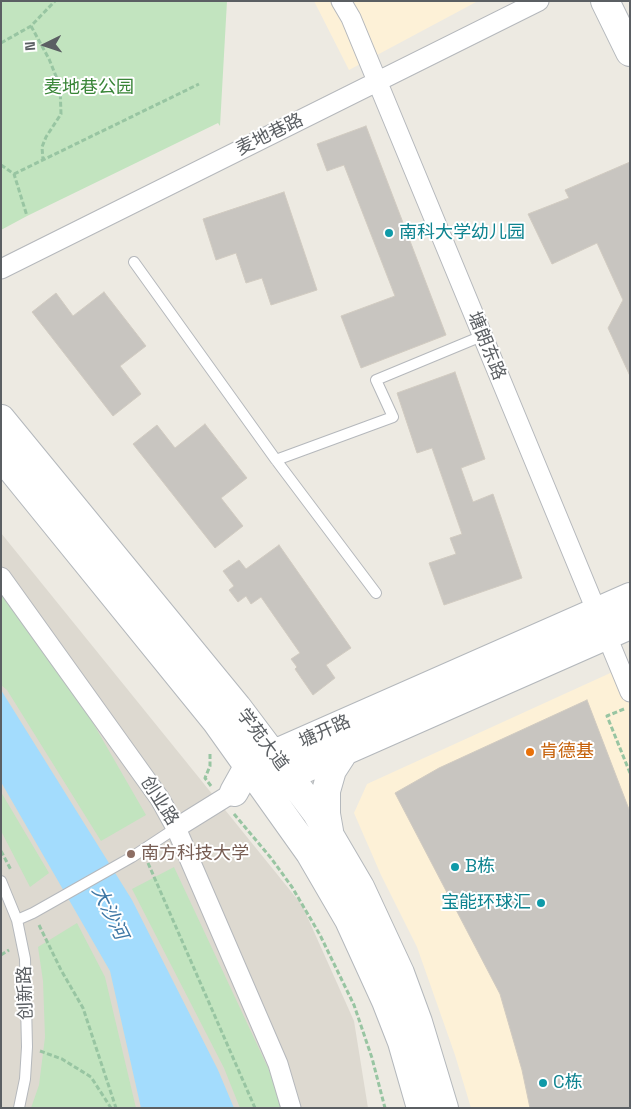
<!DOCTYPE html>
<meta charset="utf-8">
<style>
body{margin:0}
#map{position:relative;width:631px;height:1109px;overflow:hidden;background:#edeae2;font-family:"Space Grotesk",sans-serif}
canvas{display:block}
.frame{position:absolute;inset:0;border:2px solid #5b5f63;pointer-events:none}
.north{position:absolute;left:20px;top:20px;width:50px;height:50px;-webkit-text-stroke:4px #fff;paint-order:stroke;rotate:266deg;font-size:14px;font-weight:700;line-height:20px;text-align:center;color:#5b5f63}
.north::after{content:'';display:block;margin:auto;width:18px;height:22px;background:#5b5f63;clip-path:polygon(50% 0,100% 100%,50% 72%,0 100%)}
</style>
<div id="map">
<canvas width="631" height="1109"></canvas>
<div class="frame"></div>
<div class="north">N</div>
</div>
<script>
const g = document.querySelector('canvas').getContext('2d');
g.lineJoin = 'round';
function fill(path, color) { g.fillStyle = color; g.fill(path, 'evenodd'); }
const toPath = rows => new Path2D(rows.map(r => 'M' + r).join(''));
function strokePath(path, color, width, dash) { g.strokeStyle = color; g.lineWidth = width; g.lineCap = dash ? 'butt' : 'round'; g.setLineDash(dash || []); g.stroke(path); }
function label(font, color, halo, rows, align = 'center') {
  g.font = font + ' "Space Grotesk","Noto Sans SC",sans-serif'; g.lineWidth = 4; g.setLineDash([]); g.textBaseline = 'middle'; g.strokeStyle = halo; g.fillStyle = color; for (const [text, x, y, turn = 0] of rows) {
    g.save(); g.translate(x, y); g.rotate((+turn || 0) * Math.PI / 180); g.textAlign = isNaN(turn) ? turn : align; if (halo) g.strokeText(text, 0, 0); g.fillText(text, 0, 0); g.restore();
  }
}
fill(toPath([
 [314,1,478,1,349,70],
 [630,664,630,1108,471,1108,455,1055,417,947,381,875,354,813,367,784]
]), '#fdf1d7');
fill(toPath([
 [1,533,302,905,354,1021,368,1108,1,1108]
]), '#ddd9d0');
fill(toPath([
 [1,1,227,1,220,126,218,123,27,216,1,230],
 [1,592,59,664,146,815,101,841,7,690,1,685],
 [1,792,49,873,30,887,1,831],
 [174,867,269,1070,282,1108,240,1108,224,1068,132,889],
 [77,923,105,977,136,1108,31,1108,39,1085,45,1037,43,981,38,947]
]), '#c2e4bf');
fill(toPath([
 [1,690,132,900,218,1070,234,1108,141,1108,110,971,1,782]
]), '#a3dcfd');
const building = toPath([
 [366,126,446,335,361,368,341,316,395,296,344,165,327,171,317,144,366,126],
 [630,162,630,376,608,328,623,300,597,243,552,264,528,214,569,198,565,190,630,162],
 [284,192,317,290,271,305,262,278,246,283,236,253,216,260,203,219,284,192],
 [104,292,146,346,120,366,141,394,113,416,32,312,56,293,73,316,104,292],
 [455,372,485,459,461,468,473,502,493,494,522,578,444,605,429,563,456,554,450,538,462,534,432,448,417,453,397,393,455,372],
 [205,424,247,478,221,498,243,526,215,548,133,444,157,425,175,448,205,424],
 [279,545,351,648,326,665,335,678,313,695,295,669,297,667,291,659,300,653,261,597,251,604,246,596,238,602,229,590,234,586,223,571,239,560,246,569,279,545],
 [587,700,630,812,630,1108,530,1108,522,1070,500,994,395,793,439,768,587,700]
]);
fill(building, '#c8c5c0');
strokePath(building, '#d1cbc1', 1);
const lane = toPath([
 [134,262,276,460,376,593],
 [276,460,393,417,376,380,482,336],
 [1,881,17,920,25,959,27,1047,25,1079,19,1108],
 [17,920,33,913,132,857,176,828]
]);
const street = toPath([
 [341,1,351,18,630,692],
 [1,269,539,1],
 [1,577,160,799,176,828,278,1064,291,1108],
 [176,828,234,792]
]);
const secondary = toPath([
 [605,1,630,52],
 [1,419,237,707,316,812,360,887,400,973,418,1022,444,1108],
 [1,456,216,721,310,853,349,920,386,1001,402,1042,421,1108],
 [272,783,630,625],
 [234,792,249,765,630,597],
 [329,831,326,814,326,791,332,770,345,750]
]);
strokePath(lane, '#b5b8bc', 12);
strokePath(street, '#b5b8bc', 21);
strokePath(secondary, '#b4b8bc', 30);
strokePath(toPath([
 [31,26,49,59,60,86,61,114,46,137,42,147,43,160],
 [1,43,31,26,55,1],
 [1,165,14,174,27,216],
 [14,174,199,84],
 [624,709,607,716,630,773],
 [210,754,210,766,205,778,211,786],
 [234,814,271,858,292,887,320,935,354,1005,372,1058,385,1108],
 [1,851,11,870],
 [148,863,255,1108],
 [39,925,61,970,83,1008,116,1108],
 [1,955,9,950],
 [40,1051,62,1059,91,1077,111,1108]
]), '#98c5a2', 3, [5, 2.5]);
strokePath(lane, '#fff', 10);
strokePath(street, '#fff', 19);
strokePath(secondary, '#fff', 28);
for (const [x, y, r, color] of [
 [389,233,5,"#0f9aa8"],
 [530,752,5,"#e8710a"],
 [131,854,5,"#8d6e63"],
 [455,867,5,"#0f9aa8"],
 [541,903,5,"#0f9aa8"],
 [543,1083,5,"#0f9aa8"]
]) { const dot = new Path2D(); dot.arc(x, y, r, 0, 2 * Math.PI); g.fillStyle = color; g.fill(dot); strokePath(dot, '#fff', 2); }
label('18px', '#398537', '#fff', [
 ["麦地巷公园",89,88]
]);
label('18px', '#5b5f63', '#fff', [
 ["麦地巷路",270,135,-26],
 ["塘朗东路",486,346,68],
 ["塘开路",325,732,-24],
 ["学苑大道",262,740,53],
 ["创业路",159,801,58],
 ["创新路",26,993,-92]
]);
label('18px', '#0d838f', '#fff', [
 ["南科大学幼儿园",399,233],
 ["B栋",465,867],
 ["宝能环球汇",531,903,"right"],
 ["C栋",553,1083]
], 'left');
label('18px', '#c56008', '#fff', [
 ["肯德基",540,752]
], 'left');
label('18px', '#785e54', '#fff', [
 ["南方科技大学",141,854]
], 'left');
label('italic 19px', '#3e77a5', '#fff', [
 ["大沙河",109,913,64]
]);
</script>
